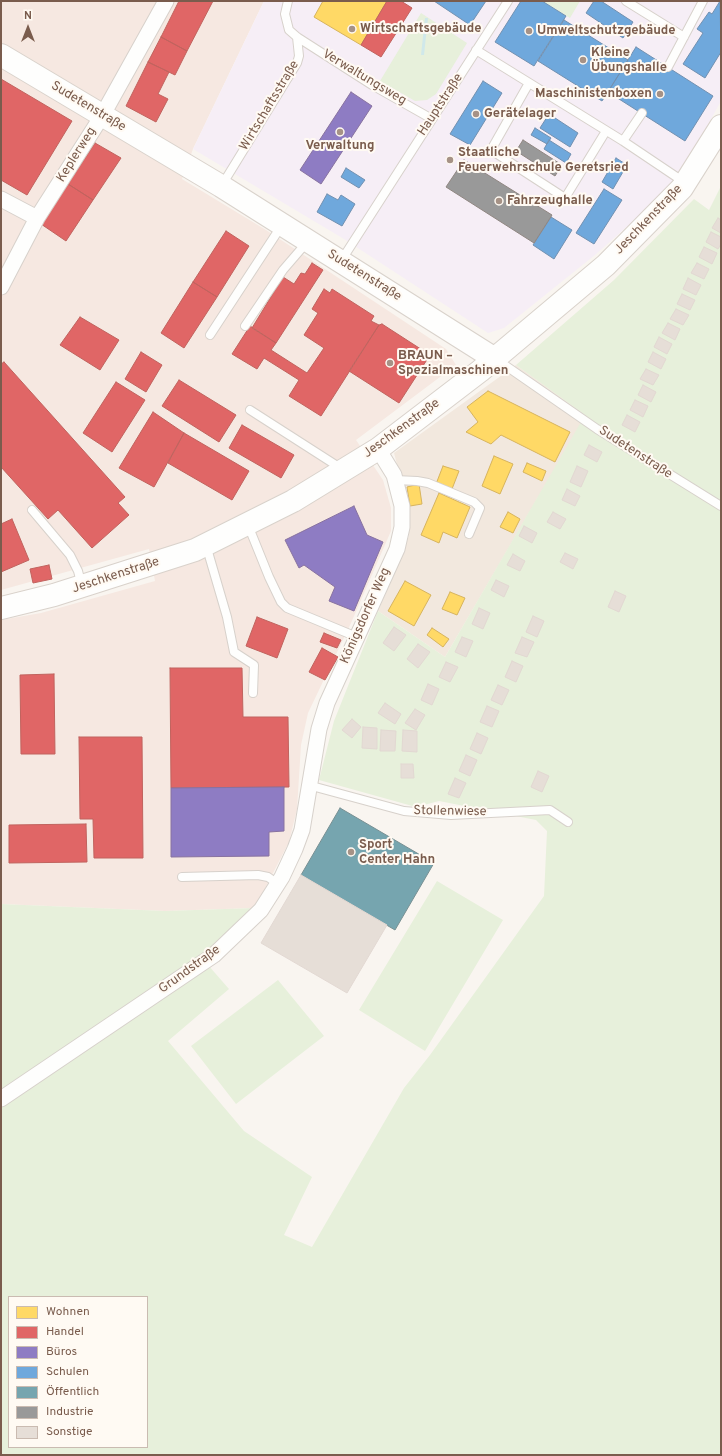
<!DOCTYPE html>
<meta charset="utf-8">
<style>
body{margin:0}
#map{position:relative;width:722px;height:1456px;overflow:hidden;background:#f9f5f0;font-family:Overpass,sans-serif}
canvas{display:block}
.frame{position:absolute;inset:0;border:2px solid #7a5c4d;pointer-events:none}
.legend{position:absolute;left:8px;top:1296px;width:140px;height:152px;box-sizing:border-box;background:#fffaf3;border:1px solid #cabbb1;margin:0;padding:5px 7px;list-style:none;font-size:12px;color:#7a5c4d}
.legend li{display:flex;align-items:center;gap:8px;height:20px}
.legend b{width:20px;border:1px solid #cabbb1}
.north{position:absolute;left:8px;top:8px;width:40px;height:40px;-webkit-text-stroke:3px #fffaf3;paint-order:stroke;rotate:0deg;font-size:11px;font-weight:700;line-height:16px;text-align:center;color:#7a5c4d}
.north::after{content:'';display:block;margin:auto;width:14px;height:18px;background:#7a5c4d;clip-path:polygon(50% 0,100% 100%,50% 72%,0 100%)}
</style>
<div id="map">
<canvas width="722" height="1456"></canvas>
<div class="frame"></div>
<ul class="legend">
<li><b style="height:11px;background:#ffd966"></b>Wohnen</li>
<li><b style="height:11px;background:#e06666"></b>Handel</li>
<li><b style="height:11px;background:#8e7cc3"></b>Büros</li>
<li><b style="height:11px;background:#6fa8dc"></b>Schulen</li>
<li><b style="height:11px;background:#76a5af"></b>Öffentlich</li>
<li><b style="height:11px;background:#999"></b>Industrie</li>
<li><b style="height:11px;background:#e6ded7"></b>Sonstige</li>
</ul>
<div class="north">N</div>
</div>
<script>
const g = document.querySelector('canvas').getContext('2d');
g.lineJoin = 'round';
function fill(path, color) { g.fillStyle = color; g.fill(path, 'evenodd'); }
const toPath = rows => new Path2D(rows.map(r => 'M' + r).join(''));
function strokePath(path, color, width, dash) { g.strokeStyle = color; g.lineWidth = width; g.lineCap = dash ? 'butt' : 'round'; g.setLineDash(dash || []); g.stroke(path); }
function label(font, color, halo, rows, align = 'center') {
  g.font = font + ' Overpass,sans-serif'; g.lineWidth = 4; g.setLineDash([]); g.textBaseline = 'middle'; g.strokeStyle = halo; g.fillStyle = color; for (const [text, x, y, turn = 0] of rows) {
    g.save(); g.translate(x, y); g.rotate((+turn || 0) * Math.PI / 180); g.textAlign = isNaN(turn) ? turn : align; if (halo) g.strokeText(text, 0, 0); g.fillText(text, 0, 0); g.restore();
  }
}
fill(toPath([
 [516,365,586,415,445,657,378,611,404,552,409,535,409,510,394,453]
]), '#f2e8de');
fill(toPath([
 [1,1,264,1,193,149,182,179,266,230,446,349,456,365,356,440,383,480,391,508,391,531,351,623,308,713,301,745,297,809,289,842,255,908,165,911,1,904,1,620,41,613,155,581,149,549,1,590]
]), '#f6e8e1');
fill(toPath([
 [264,1,721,1,721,101,675,184,595,255,504,328,488,333,344,239,193,149]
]), '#f6eef6');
fill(toPath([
 [542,1,580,1,570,18],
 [421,13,467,43,436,94,427,100,415,101,380,81],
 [721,186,721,1455,1,1455,1,904,165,911,255,908,201,957,229,989,168,1041,244,1131,312,1177,284,1235,312,1247,404,1088,430,1055,544,896,547,831,536,820,439,801,416,807,319,780,334,721,378,611,445,657,585,415,516,365,614,280,694,199,709,210],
 [9,1297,147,1297,147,1447,9,1447],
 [437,881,503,920,425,1051,359,1010],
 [278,980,324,1036,236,1104,191,1046]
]), '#e7f0db');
fill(toPath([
 [425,18,428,18,424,55,421,55]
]), '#d0e8ea');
const homes = toPath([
 [323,1,387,1,361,45,314,17,323,1],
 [488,391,570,432,555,462,501,435,491,444,466,432,478,422,467,407,488,391],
 [494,456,513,464,500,494,482,486,494,456],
 [527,463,546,471,542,481,523,472,527,463],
 [443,466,459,471,452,489,436,484,443,466],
 [419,484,422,504,410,506,407,487,419,484],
 [439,493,470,507,457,538,443,532,439,543,421,535,439,493],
 [508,512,520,519,513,533,500,527,508,512],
 [405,581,431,595,414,626,388,611,405,581],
 [450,592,465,598,457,615,442,609,450,592],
 [432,628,449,639,443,647,427,635,432,628]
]);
fill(homes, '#ffd966');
strokePath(homes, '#d7b45e', 1);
const shops = toPath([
 [179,1,213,1,187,51,161,37,179,1],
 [387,1,401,1,412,8,381,57,361,45,387,1],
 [161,37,187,51,175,75,148,62,161,37],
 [148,62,169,72,158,94,168,99,156,122,126,106,148,62],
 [1,79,72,121,27,195,1,180,1,79],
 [95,143,121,158,93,200,68,184,95,143],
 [68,184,93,200,66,241,41,224,68,184],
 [226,231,249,246,217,297,193,282,226,231],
 [312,263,323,270,276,343,252,328,283,277,294,284,301,273,305,274,312,263],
 [193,282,217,297,184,348,161,333,193,282],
 [324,289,330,293,332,289,374,316,371,321,379,325,321,416,289,396,299,380,264,358,257,369,232,354,250,326,276,343,271,350,307,373,324,348,304,335,318,313,312,309,324,289],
 [80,317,119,340,100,370,60,345,80,317],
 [382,324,430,355,399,403,349,371,379,325,382,324],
 [141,352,162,365,146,392,125,379,141,352],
 [4,362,125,497,118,503,129,515,92,548,58,510,48,519,1,467,1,364,4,362],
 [179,380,236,415,219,442,162,406,179,380],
 [116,382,145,400,112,452,83,433,116,382],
 [153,412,184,433,154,487,119,468,153,412],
 [242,425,294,455,281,478,229,448,242,425],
 [184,433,249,471,232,500,168,463,184,433],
 [12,519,29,560,1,572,1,524,12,519],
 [49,565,52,579,33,583,30,569,49,565],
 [257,617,288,629,277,658,246,646,257,617],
 [324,633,341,640,337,648,320,642,324,633],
 [322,648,338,657,325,680,309,672,322,648],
 [170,668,242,668,243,717,288,717,289,787,171,788,170,668],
 [54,674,55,754,21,754,20,675,54,674],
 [79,737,142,737,143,858,94,858,93,819,80,819,79,737],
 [86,824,87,862,9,863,9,825,86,824]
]);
fill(shops, '#e06666');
strokePath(shops, '#c1635e', 1);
const offices = toPath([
 [351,92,372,106,321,184,300,170,351,92],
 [354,506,367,535,383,542,354,611,329,601,335,587,304,565,299,568,285,540,354,506],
 [284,787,284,831,269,832,269,856,171,857,171,788,284,787]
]);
fill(offices, '#8e7cc3');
strokePath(offices, '#8872a0', 1);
const schools = toPath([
 [434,1,486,1,470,25,434,1],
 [521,1,542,1,566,16,534,66,495,42,521,1],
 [594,1,601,1,633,22,623,38,586,13,594,1],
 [720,1,721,52,705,78,683,64,703,33,697,29,709,12,712,14,720,1],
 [564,20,628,60,602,101,538,61,564,20],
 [636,47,713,96,685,141,608,92,636,47],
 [483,81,502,93,470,145,450,134,483,81],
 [549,114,578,133,570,147,540,128,549,114],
 [535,128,551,138,547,144,531,135,535,128],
 [549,140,571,154,566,163,544,149,549,140],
 [616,158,627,165,613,189,602,182,616,158],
 [346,168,365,180,359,188,341,177,346,168],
 [604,189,622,200,594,244,576,233,604,189],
 [327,194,338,200,341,195,355,204,342,226,317,212,327,194],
 [551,217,572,230,554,259,533,245,551,217]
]);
fill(schools, '#6fa8dc');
strokePath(schools, '#7291b1', 1);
const public = toPath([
 [340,808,434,863,395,930,301,875,340,808]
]);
fill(public, '#76a5af');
strokePath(public, '#778f92', 1);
const industry = toPath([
 [523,140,562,165,555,176,516,151,523,140],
 [464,160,552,215,534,243,446,187,464,160]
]);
fill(industry, '#999');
strokePath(industry, '#908782', 1);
const building = toPath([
 [718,218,721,220,721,233,712,228,718,218],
 [711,232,721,237,721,244,718,249,706,242,711,232],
 [704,247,717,253,712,264,699,257,704,247],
 [697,263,709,269,704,279,691,273,697,263],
 [688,278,701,285,696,295,683,289,688,278],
 [682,294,695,300,690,310,677,304,682,294],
 [676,309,689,315,683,325,670,319,676,309],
 [668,323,680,329,675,340,662,333,668,323],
 [659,337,672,344,667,354,654,347,659,337],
 [653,352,666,359,661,369,648,362,653,352],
 [646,369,659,375,653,385,640,379,646,369],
 [643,385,656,392,651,402,638,395,643,385],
 [635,400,648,406,643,417,630,410,635,400],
 [627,415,640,422,635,432,622,425,627,415],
 [589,445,602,452,597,462,584,455,589,445],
 [577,466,588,471,581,487,570,482,577,466],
 [567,489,580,496,575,506,562,500,567,489],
 [553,512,566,519,560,529,547,522,553,512],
 [524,526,537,533,532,543,519,536,524,526],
 [565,553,578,559,573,569,560,562,565,553],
 [513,554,525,561,520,571,507,565,513,554],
 [496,580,509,586,504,597,491,590,496,580],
 [615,591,626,596,619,612,608,607,615,591],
 [479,608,490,613,483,629,472,624,479,608],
 [533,616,544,621,537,637,526,632,533,616],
 [394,627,406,635,394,651,383,643,394,627],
 [462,637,473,641,466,657,455,652,462,637],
 [522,637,534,642,527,657,515,653,522,637],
 [418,644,430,652,418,668,407,659,418,644],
 [512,661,523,666,516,682,505,677,512,661],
 [446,662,458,667,450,682,439,677,446,662],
 [428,684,439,689,432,705,421,700,428,684],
 [498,685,509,690,502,705,491,700,498,685],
 [385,703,401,714,395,724,378,713,385,703],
 [487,706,499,711,492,727,480,722,487,706],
 [415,709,425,715,416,730,405,723,415,709],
 [352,719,361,727,352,738,342,730,352,719],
 [363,727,377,728,377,749,362,748,363,727],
 [381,730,396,731,395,751,380,751,381,730],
 [403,730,417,731,417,752,402,751,403,730],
 [477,733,488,738,481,754,470,749,477,733],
 [466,755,477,760,470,776,459,771,466,755],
 [401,764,413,764,414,778,401,778,401,764],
 [538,771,549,776,542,792,531,787,538,771],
 [455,778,466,783,459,798,448,794,455,778],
 [301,875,387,925,347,993,261,943,301,875]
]);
fill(building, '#e6ded7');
strokePath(building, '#e2d8d2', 1);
const lane = toPath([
 [288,1,285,14,289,30,297,37,372,85,432,119],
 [626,1,684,37],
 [476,50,623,141,642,113],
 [668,67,703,1],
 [529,83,491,150,565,198,606,131],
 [623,141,684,182],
 [222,185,297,63,299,56,297,37],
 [341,261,508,1],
 [245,326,283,270,308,241],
 [210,335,282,225],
 [496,359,597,429,721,506],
 [250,410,342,469],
 [395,480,417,481,428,483,474,502,480,508,469,534],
 [32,510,70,555,78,571,82,586],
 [248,525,269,577,281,602,287,608,357,637],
 [206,545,227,617,234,652,254,665,253,693],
 [308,785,404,811,451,815,550,810,568,822],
 [182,877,258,875,268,877,278,884]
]);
const street = toPath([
 [1,199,37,218],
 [1,287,37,218,102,116,166,1],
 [1,1099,214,955,261,910,282,877,295,849,302,830,319,729,327,703,397,549,402,527,402,506,394,475,378,449]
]);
const secondary = toPath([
 [1,55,221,186,495,359],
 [1,608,54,595,195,550,293,501,378,449,480,371,606,265,682,188,721,126]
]);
strokePath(lane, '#d7d1cb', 10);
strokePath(street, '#d7d1cb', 17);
strokePath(secondary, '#d9d2cb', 24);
strokePath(lane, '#fefefd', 8);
strokePath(street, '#fefefd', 15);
strokePath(secondary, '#fefefd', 22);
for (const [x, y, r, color] of [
 [352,29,4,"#a69286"],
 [529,31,4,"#a69286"],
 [583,60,4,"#a69286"],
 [660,94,4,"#a69286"],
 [476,114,4,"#a69286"],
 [340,132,4,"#a69286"],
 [450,160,4,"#a69286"],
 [499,201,4,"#a69286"],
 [390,363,4,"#a69286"],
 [351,852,4,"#a69286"]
]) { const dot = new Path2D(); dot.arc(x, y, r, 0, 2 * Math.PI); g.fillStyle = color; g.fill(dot); strokePath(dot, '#fffaf3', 1.5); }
label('bold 13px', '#7a5c4d', '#fffaf3', [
 ["Wirtschaftsgebäude",360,29],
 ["Umweltschutzgebäude",537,31],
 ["Kleine",591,53],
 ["Übungshalle",591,68],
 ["Maschinistenboxen",652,94,"right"],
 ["Gerätelager",484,114],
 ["Verwaltung",340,146,"center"],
 ["Staatliche",458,153],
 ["Feuerwehrschule Geretsried",458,168],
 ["Fahrzeughalle",507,201],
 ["BRAUN –",398,356],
 ["Spezialmaschinen",398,371],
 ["Sport",359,845],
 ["Center Hahn",359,860]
], 'left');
label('13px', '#7a5c4d', '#fffaf3', [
 ["Verwaltungsweg",364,78,31],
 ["Hauptstraße",441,105,-57],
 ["Wirtschaftsstraße",270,106,-59],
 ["Sudetenstraße",88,107,31],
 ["Keplerweg",77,155,-58],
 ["Jeschkenstraße",649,220,-46],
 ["Sudetenstraße",364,276,32],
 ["Jeschkenstraße",402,429,-36],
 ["Sudetenstraße",635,453,33],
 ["Jeschkenstraße",116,576,-18],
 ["Königsdorfer Weg",366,616,-66],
 ["Stollenwiese",450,812,1],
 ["Grundstraße",190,970,-36]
]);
</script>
